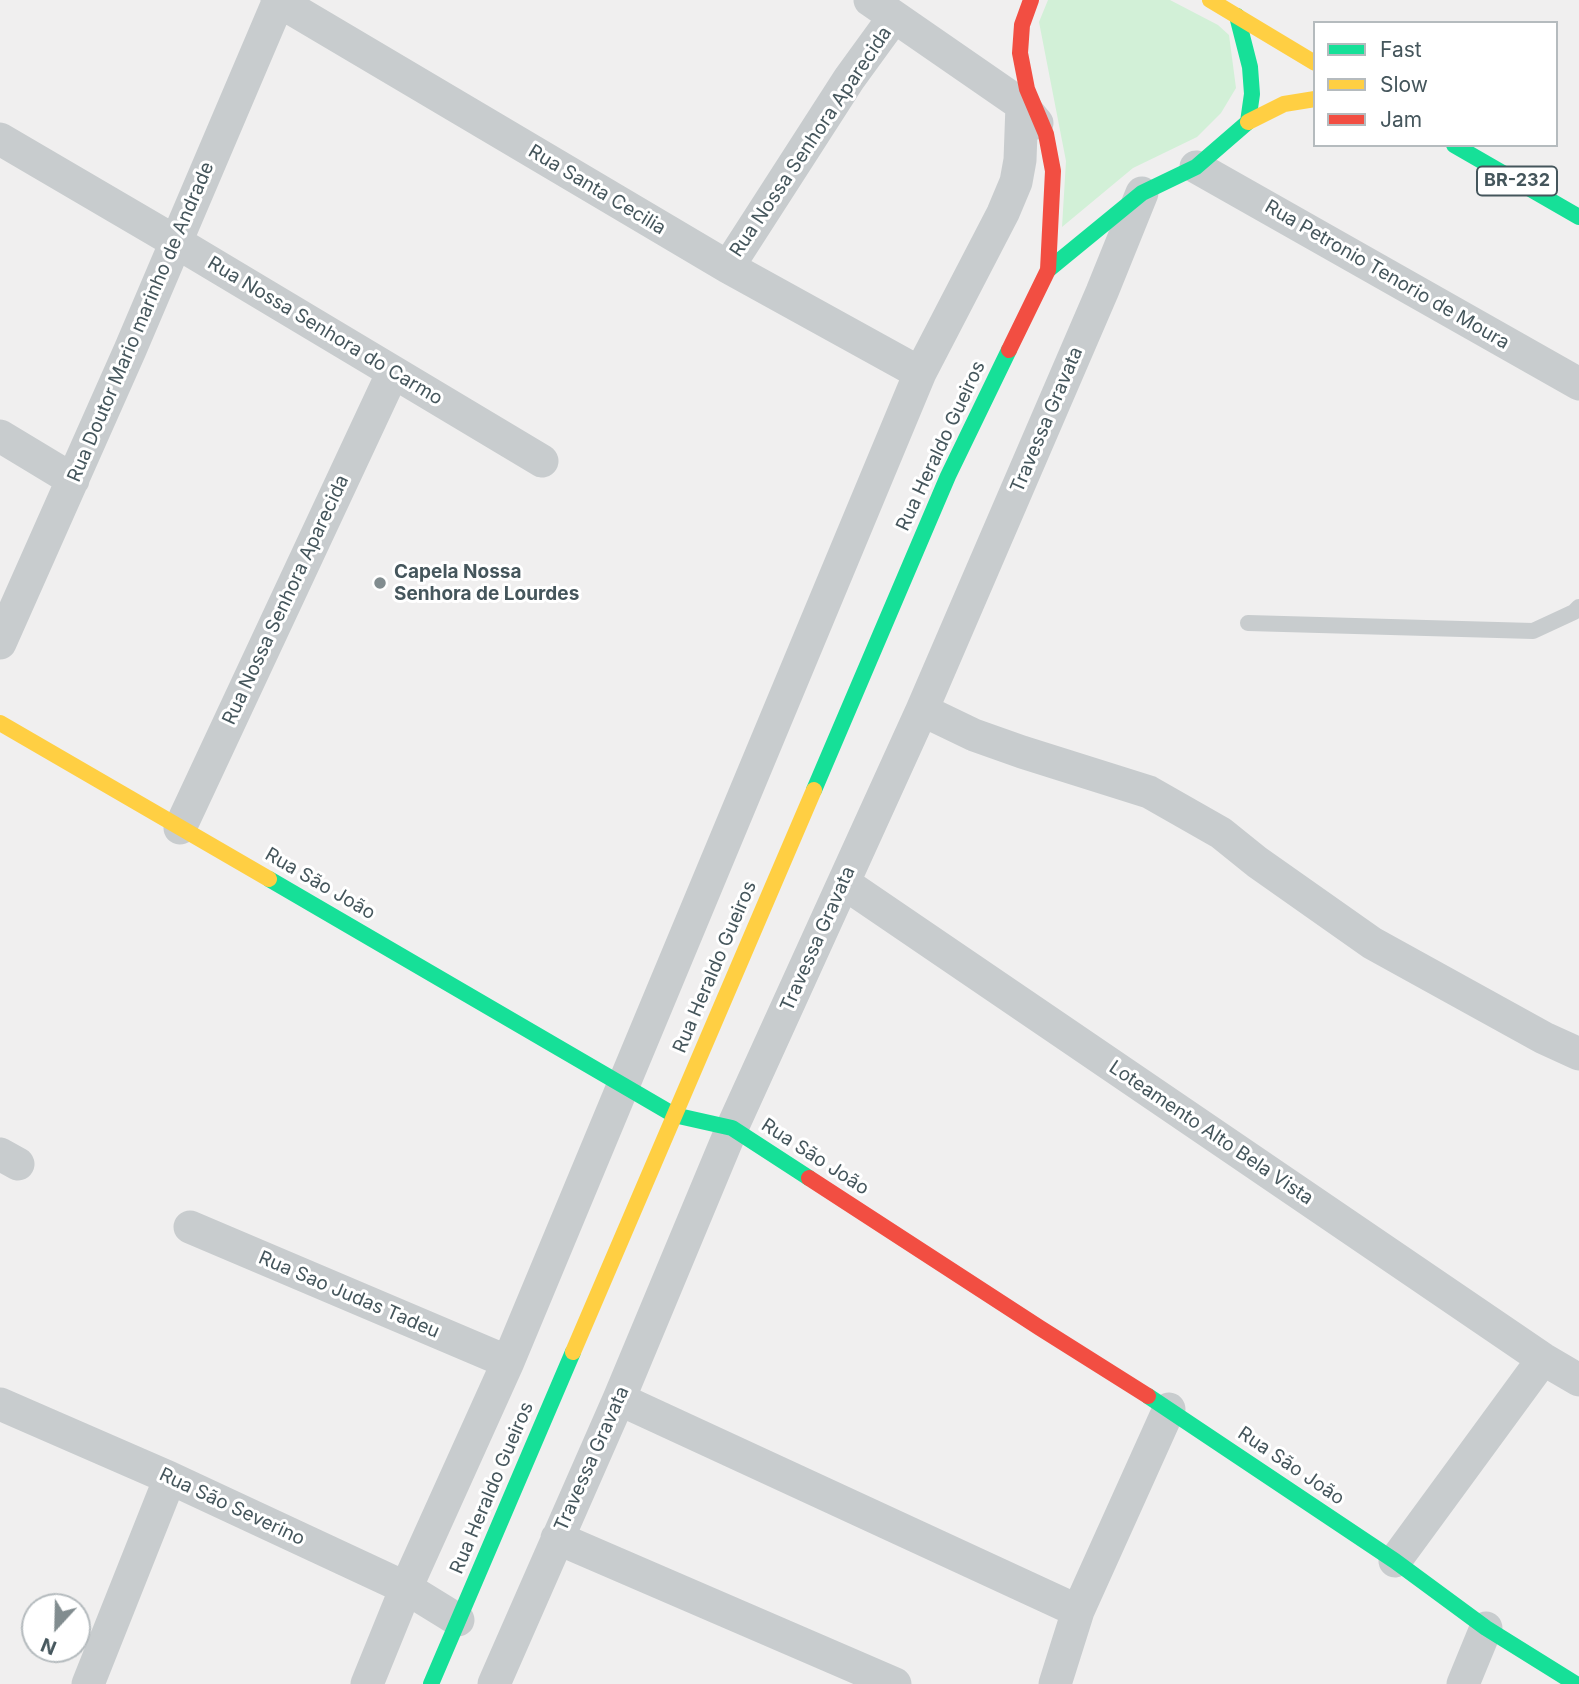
<!DOCTYPE html>
<meta charset="utf-8">
<style>
body{margin:0}
#map{position:relative;width:1579px;height:1684px;overflow:hidden;background:#f0efef;font-family:Inter,sans-serif}
canvas{display:block}
.legend{position:absolute;left:1313px;top:21px;width:245px;height:126px;box-sizing:border-box;background:#fff;border:2px solid #b5bbbe;margin:0;padding:9px 12px;list-style:none;font-size:21px;color:#45565c}
.legend li{display:flex;align-items:center;gap:14px;height:35px}
.legend b{width:35px;border:2px solid #b5bbbe}
.north{position:absolute;left:21px;top:1593px;width:70px;height:70px;box-sizing:border-box;background:#fff;border:2px solid #b5bbbe;border-radius:50%;rotate:202deg;font-size:19px;font-weight:700;line-height:28px;text-align:center;color:#45565c}
.north::after{content:'';display:block;margin:auto;width:24px;height:32px;background:#818c8f;clip-path:polygon(50% 0,100% 100%,50% 72%,0 100%)}
</style>
<div id="map">
<canvas width="1579" height="1684"></canvas>
<ul class="legend">
<li><b style="height:9px;background:#16e098"></b>Fast</li>
<li><b style="height:9px;background:#ffcf43"></b>Slow</li>
<li><b style="height:9px;background:#f24e42"></b>Jam</li>
</ul>
<div class="north">N</div>
</div>
<script>
const g = document.querySelector('canvas').getContext('2d');
g.lineJoin = 'round';
function fill(path, color) { g.fillStyle = color; g.fill(path, 'evenodd'); }
const toPath = rows => new Path2D(rows.map(r => 'M' + r).join(''));
function strokePath(path, color, width, dash) { g.strokeStyle = color; g.lineWidth = width; g.lineCap = dash ? 'butt' : 'round'; g.setLineDash(dash || []); g.stroke(path); }
function label(font, color, halo, rows, align = 'center') {
  g.font = font + ' Inter,sans-serif'; g.lineWidth = 6; g.setLineDash([]); g.textBaseline = 'middle'; g.strokeStyle = halo; g.fillStyle = color; for (const [text, x, y, turn = 0] of rows) {
    g.save(); g.translate(x, y); g.rotate((+turn || 0) * Math.PI / 180); g.textAlign = isNaN(turn) ? turn : align; if (halo) g.strokeText(text, 0, 0); g.fillText(text, 0, 0); g.restore();
  }
}
fill(toPath([
 [1048,0,1170,0,1218,25,1229,35,1236,88,1221,113,1197,137,1133,168,1062,227,1066,161,1039,22]
]), '#d2f0d7');
strokePath(toPath([
 [1248,623,1533,631,1574,612,1579,607]
]), '#c8ccce', 16);
strokePath(toPath([
 [277,0,728,267,920,373],
 [870,0,1022,105,1037,123],
 [0,139,176,242,542,461],
 [1196,167,1579,384],
 [728,267,849,79,894,17],
 [0,436,73,480],
 [0,643,130,350,279,0],
 [922,710,974,735,1022,752,1149,792,1221,833,1257,862,1372,943,1544,1038,1579,1054],
 [180,828,393,372],
 [844,883,1543,1359,1579,1380],
 [0,1154,18,1164],
 [190,1227,508,1362],
 [619,1399,1078,1611],
 [0,1404,170,1478,406,1588,458,1620],
 [557,1538,895,1684],
 [1395,1561,1543,1359],
 [88,1684,170,1478],
 [367,1684,406,1588,508,1362,920,373,1003,213,1016,182,1020,160,1022,105],
 [494,1684,619,1399,732,1128,922,710,1102,292,1142,193],
 [1055,1684,1078,1611,1169,1409],
 [1463,1684,1486,1628]
]), '#c8ccce', 33);
strokePath(toPath([
 [1454,145,1579,217],
 [1048,270,1142,193,1196,167,1248,122,1252,94,1250,67,1237,16],
 [814,790,948,476,1009,350],
 [269,879,674,1115,732,1128,809,1178],
 [1148,1396,1395,1561,1486,1628,1576,1684],
 [431,1684,573,1352]
]), '#16e098', 16);
strokePath(toPath([
 [1210,0,1315,63],
 [1248,122,1284,104,1315,99],
 [0,723,269,879],
 [573,1352,814,790]
]), '#ffcf43', 16);
strokePath(toPath([
 [1009,350,1048,270,1053,171,1046,134,1027,89,1020,53,1022,25,1031,0],
 [809,1178,1040,1328,1148,1396]
]), '#f24e42', 16);
for (const [x, y, r, color] of [
 [380,583,7,"#818c8f"]
]) { const dot = new Path2D(); dot.arc(x, y, r, 0, 2 * Math.PI); g.fillStyle = color; g.fill(dot); strokePath(dot, '#fff', 2.5); }
for (const [x, y, w] of [
 [1517,181,80]
]) { const box = new Path2D(); box.roundRect(x - w / 2, y - 14.5, w, 29, 5); g.fillStyle = '#fff'; g.fill(box); strokePath(box, '#45565c', 2); }
label('bold 18px', '#45565c', null, [
 ["BR-232",1517,181]
]);
label('19px', '#45565c', '#fff', [
 ["Rua Nossa Senhora Aparecida",811,142,-56],
 ["Rua Santa Cecilia",597,190,31],
 ["Rua Petronio Tenorio de Moura",1387,275,30],
 ["Rua Doutor Mario marinho de Andrade",141,322,-67],
 ["Rua Nossa Senhora do Carmo",325,331,31],
 ["Travessa Gravata",1047,420,-67],
 ["Rua Heraldo Gueiros",941,446,-65],
 ["Rua Nossa Senhora Aparecida",286,600,-65],
 ["Rua São João",320,884,30],
 ["Travessa Gravata",818,939,-66],
 ["Rua Heraldo Gueiros",715,967,-67],
 ["Loteamento Alto Bela Vista",1211,1133,34],
 ["Rua São João",815,1157,33],
 ["Rua Sao Judas Tadeu",349,1295,23],
 ["Travessa Gravata",592,1459,-66],
 ["Rua São João",1291,1466,34],
 ["Rua Heraldo Gueiros",492,1488,-67],
 ["Rua São Severino",232,1507,25]
]);
label('bold 19px', '#45565c', '#fff', [
 ["Capela Nossa",394,572],
 ["Senhora de Lourdes",394,594]
], 'left');
</script>
